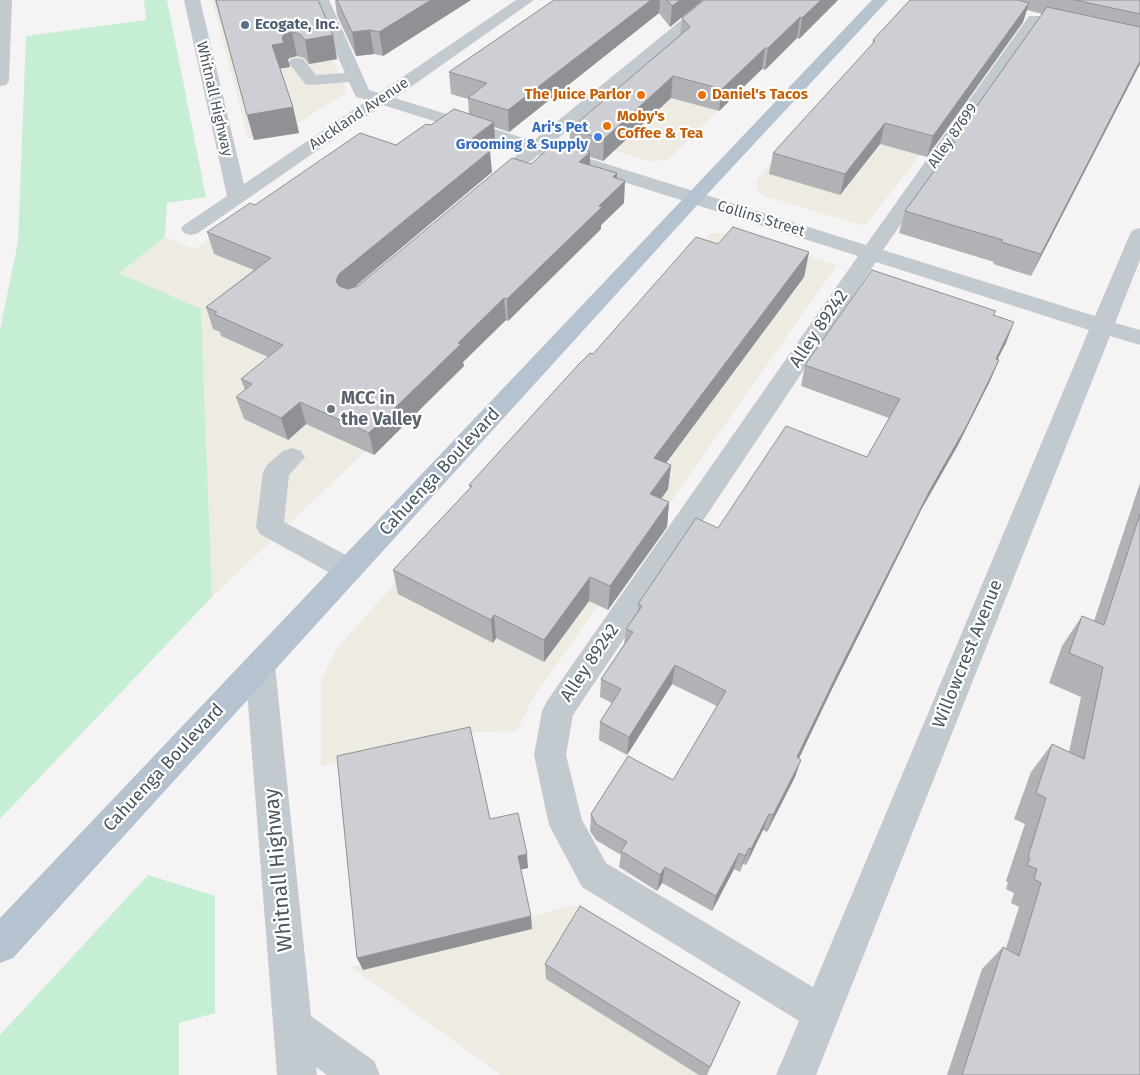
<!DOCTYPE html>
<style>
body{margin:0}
canvas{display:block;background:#f5f3f3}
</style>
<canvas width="1140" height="1075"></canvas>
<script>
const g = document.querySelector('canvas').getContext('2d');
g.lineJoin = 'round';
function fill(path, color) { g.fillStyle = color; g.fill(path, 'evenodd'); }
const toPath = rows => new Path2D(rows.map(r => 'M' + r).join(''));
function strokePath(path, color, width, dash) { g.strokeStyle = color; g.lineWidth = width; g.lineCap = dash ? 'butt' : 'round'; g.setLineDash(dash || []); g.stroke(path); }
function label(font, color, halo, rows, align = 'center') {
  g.font = font + ' "Fira Sans",sans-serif'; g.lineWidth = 4.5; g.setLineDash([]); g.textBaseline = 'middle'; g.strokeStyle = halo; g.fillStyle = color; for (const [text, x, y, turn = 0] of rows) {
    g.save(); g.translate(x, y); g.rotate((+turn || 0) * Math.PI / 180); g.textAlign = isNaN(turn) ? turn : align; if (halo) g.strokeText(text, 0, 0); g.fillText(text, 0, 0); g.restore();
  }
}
fill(toPath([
 [212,0,306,0,347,92,277,136,248,138],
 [721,0,830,0,669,159,652,162,563,135],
 [922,0,1022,23,865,226,764,196,757,191,756,180],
 [236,219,389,276,417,402,212,597,201,309,118,273,165,237,195,249],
 [710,233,735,233,837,265,533,698,517,731,476,732,321,766,321,680,337,648],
 [573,905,734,1001,700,1075,501,1075,351,967]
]), '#eeebe3');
fill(toPath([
 [144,0,167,0,206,197,167,203,165,237,119,273,201,309,212,597,0,819,0,330,18,242,26,36,146,20],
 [148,875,215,896,215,1013,179,1023,179,1075,0,1075,0,1035]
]), '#c6eed4');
fill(toPath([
 [0,0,12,0,9,81,6,85,0,86,0,0],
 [184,0,200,0,244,184,368,100,356,97,349,82,311,85,305,84,289,63,291,59,297,58,303,59,316,75,345,73,313,0,329,0,369,90,379,93,516,0,534,0,395,98,533,141,706,0,723,0,549,146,866,245,1029,16,1041,16,1043,19,883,250,1095,316,1130,234,1133,230,1140,228,1140,260,1115,323,1140,330,1140,345,1110,336,816,1075,776,1075,799,1021,582,887,549,825,534,755,542,711,547,701,858,256,538,155,530,162,523,164,516,162,514,158,522,149,383,105,198,233,191,235,184,233,181,229,184,225,227,196,184,0],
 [876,262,1089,330,813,987,606,863,582,820,566,755,573,715,876,262],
 [292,448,301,451,305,457,289,475,284,522,359,562,363,570,359,578,349,581,339,578,260,534,256,527,263,472,267,465,283,451,292,448],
 [260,652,271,656,275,665,311,1016,374,1061,380,1075,327,1075,316,1067,317,1075,277,1075,245,665,249,656,260,652]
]), '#c2cad0');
fill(toPath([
 [872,0,888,0,700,202,13,958,0,963,0,918,872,0]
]), '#b5c2cf');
fill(toPath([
 [215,0,318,0,337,59,309,64,304,58,297,56,289,58,288,60,290,67,280,68,293,107,299,133,254,140],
 [335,0,471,0,383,56,374,54,356,56,337,15],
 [554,0,703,0,670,27,659,13,509,132,494,127,495,142,486,149,492,172,354,288,358,286,531,164,570,146,570,129,680,35,682,18,704,0,838,0,799,39,797,38,765,70,762,69,719,111,671,98,603,161,590,157,590,165,617,173,616,178,624,203,601,225,601,229,508,321,506,320,463,362,464,366,374,455,306,424,288,440,244,419,236,397,245,390,241,379,268,357,221,336,220,332,213,329,206,307,254,270,214,254,207,232,255,205,396,145,431,125,469,114,468,99,451,94,449,72],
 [910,0,1140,0,1140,64,1031,276,993,264,994,262,899,233,905,211,950,148,952,141,1042,14,1027,10,1023,22,927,157,880,144,840,195,769,174,773,153,872,45,873,40],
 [718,244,809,252,804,277,666,463,671,465,668,489,661,499,669,502,667,527,608,610,589,601,544,662,496,638,493,643,398,594,393,570,470,488,469,485,593,354],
 [996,311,994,315,1006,343,997,359,999,360,990,381,958,445,921,510,831,691,799,758,795,777,767,832,763,830,746,865,743,864,740,872,734,869,712,911,662,883,657,891,619,867,621,855,596,840,590,831,591,814,673,780,717,706,672,684,627,755,599,740,600,722,612,703,600,697,601,679,624,644,626,629,638,611,638,604,718,528,867,457,889,418,801,386,805,365],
 [1140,483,1140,1075,947,1075,982,969,1003,947,1006,948,1019,907,1011,903,1014,893,1006,889,1008,882,1006,881,1025,824,1014,819,1031,772,1052,744,1069,752,1081,697,1049,683,1062,646,1082,616,1094,621],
 [545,964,740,1002,707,1075,699,1075,546,979]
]), '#b0b2b6');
fill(toPath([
 [431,0,471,0,383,56,379,32],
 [651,0,660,0,659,13,509,132,508,110],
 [680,0,703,0,670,27,672,6],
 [821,0,838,0,799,39,802,18],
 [1029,3,1023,22,927,157,933,136],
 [800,17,797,38,765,70,768,48],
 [370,30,374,54,356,56,352,32],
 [292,32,297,56,289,58,288,60,290,67,277,69,272,45,282,38,284,34],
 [333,35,337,59,309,64,305,40],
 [765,48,762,69,719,111,722,89],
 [1140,61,1140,64,1031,276,1041,254],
 [673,76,671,98,603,161,604,139],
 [293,107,299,133,254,140,247,115],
 [494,122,495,142,468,164,466,143],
 [885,123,880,144,840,195,845,174],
 [490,151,492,172,343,296,336,281,339,274],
 [590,152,590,173,579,162],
 [617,173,616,190,625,181,624,203,601,225,601,229,508,321,507,299],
 [809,252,804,277,652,482,654,458],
 [504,298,506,320,463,362,464,366,374,455,369,433,458,343],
 [1014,322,1006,343,987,380,996,359],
 [999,360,990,381,958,445,921,510,831,691,791,775,797,757,838,672,930,490],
 [300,402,306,424,288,440,281,418],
 [671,465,668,489,647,518,650,494],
 [669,502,667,527,608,610,610,586],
 [590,577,589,601,544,662,544,640],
 [494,615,496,638,493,643,491,620],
 [675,665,672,684,627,755,629,737],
 [801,760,795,777,767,832,773,815],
 [769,814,763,830,746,865,751,849],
 [749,848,740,872,745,856],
 [739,853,734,869,712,911,716,896],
 [527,854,528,868,519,870,518,856],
 [665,867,662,883,657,891,660,875],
 [531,916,532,929,363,970,357,958]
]), '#909194');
const building = toPath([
 [216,0,318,0,333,35,305,40,300,34,292,32,284,34,282,38,284,43,272,45,293,107,247,115,216,0],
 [337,0,431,0,379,32,370,30,352,32,337,0],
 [554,0,651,0,508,110,468,98,487,83,449,72,554,0],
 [667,0,680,0,672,6,667,0],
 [704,0,821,0,802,18,800,17,768,48,765,48,722,89,673,76,604,139,570,129,690,27,682,18,704,0],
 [910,0,1017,0,1029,3,933,136,885,123,845,174,773,153,875,41,873,40,910,0],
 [1075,0,1140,0,1140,14,1075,0],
 [1047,7,1140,27,1140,61,1041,254,1001,242,1003,240,905,211,955,142,952,141,1047,7],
 [454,109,494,122,466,143,490,151,339,274,336,281,339,286,348,289,358,286,512,158,531,164,556,142,590,152,579,162,617,173,613,177,625,181,599,206,602,207,507,299,504,298,458,343,461,344,369,433,300,402,281,418,236,397,252,384,241,379,283,345,214,314,217,312,206,307,271,258,207,232,250,203,255,205,360,133,396,145,426,124,431,125,454,109],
 [733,227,809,252,654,458,671,465,650,494,669,502,610,586,590,577,544,640,494,615,491,620,393,570,472,486,469,485,577,366,590,353,593,354,696,237,718,244,733,227],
 [872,270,996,311,993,315,1014,322,996,359,999,360,967,425,930,490,838,672,797,757,801,760,773,815,769,814,751,849,749,848,745,856,739,853,716,896,665,867,660,875,621,851,627,842,596,824,591,814,628,756,673,780,726,691,675,665,629,737,600,722,621,689,601,679,633,632,626,629,642,606,638,604,696,518,718,528,786,426,867,457,900,399,805,365,872,270],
 [1140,514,1140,1075,962,1075,1003,947,1019,956,1041,883,1034,879,1037,869,1027,865,1030,858,1028,857,1046,798,1036,793,1052,744,1084,759,1103,667,1069,653,1082,616,1104,625,1140,514],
 [470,727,490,819,518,813,527,854,518,856,531,916,357,958,337,756,470,727],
 [580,906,740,1002,710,1067,545,964,580,906]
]);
fill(building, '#cdcfd4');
strokePath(building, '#909194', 1);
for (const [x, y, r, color] of [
 [245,25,5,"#5c6f8a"],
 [641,95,5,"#e8710a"],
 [702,95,5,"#e8710a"],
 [607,126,5,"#e8710a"],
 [598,137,5,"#3f7fe0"],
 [331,409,5,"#6b7280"]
]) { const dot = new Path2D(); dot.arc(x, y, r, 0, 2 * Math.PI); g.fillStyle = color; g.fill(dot); strokePath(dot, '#fff', 2); }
label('bold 15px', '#4e5e75', '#fff', [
 ["Ecogate, Inc.",255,25]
], 'left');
label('bold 15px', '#c56008', '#fff', [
 ["The Juice Parlor",631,95,"right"],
 ["Daniel's Tacos",712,95],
 ["Moby's",617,117],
 ["Coffee & Tea",617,134]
], 'left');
label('15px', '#4b565f', '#fff', [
 ["Whitnall Highway",214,99,77],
 ["Auckland Avenue",359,114,-34],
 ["Alley 87699",953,136,-55],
 ["Collins Street",761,219,17]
]);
label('bold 15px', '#366cbe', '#fff', [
 ["Ari's Pet",588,128],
 ["Grooming & Supply",588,145]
], 'right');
label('18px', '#4b565f', '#fff', [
 ["Alley 89242",819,329,-56],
 ["Cahuenga Boulevard",440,472,-47],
 ["Willowcrest Avenue",968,654,-68],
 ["Alley 89242",590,663,-56],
 ["Cahuenga Boulevard",164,768,-47]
]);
label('bold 18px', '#5b616d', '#fff', [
 ["MCC in",341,399],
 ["the Valley",341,420]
], 'left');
label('21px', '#4b565f', '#fff', [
 ["Whitnall Highway",279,870,-95]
]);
</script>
